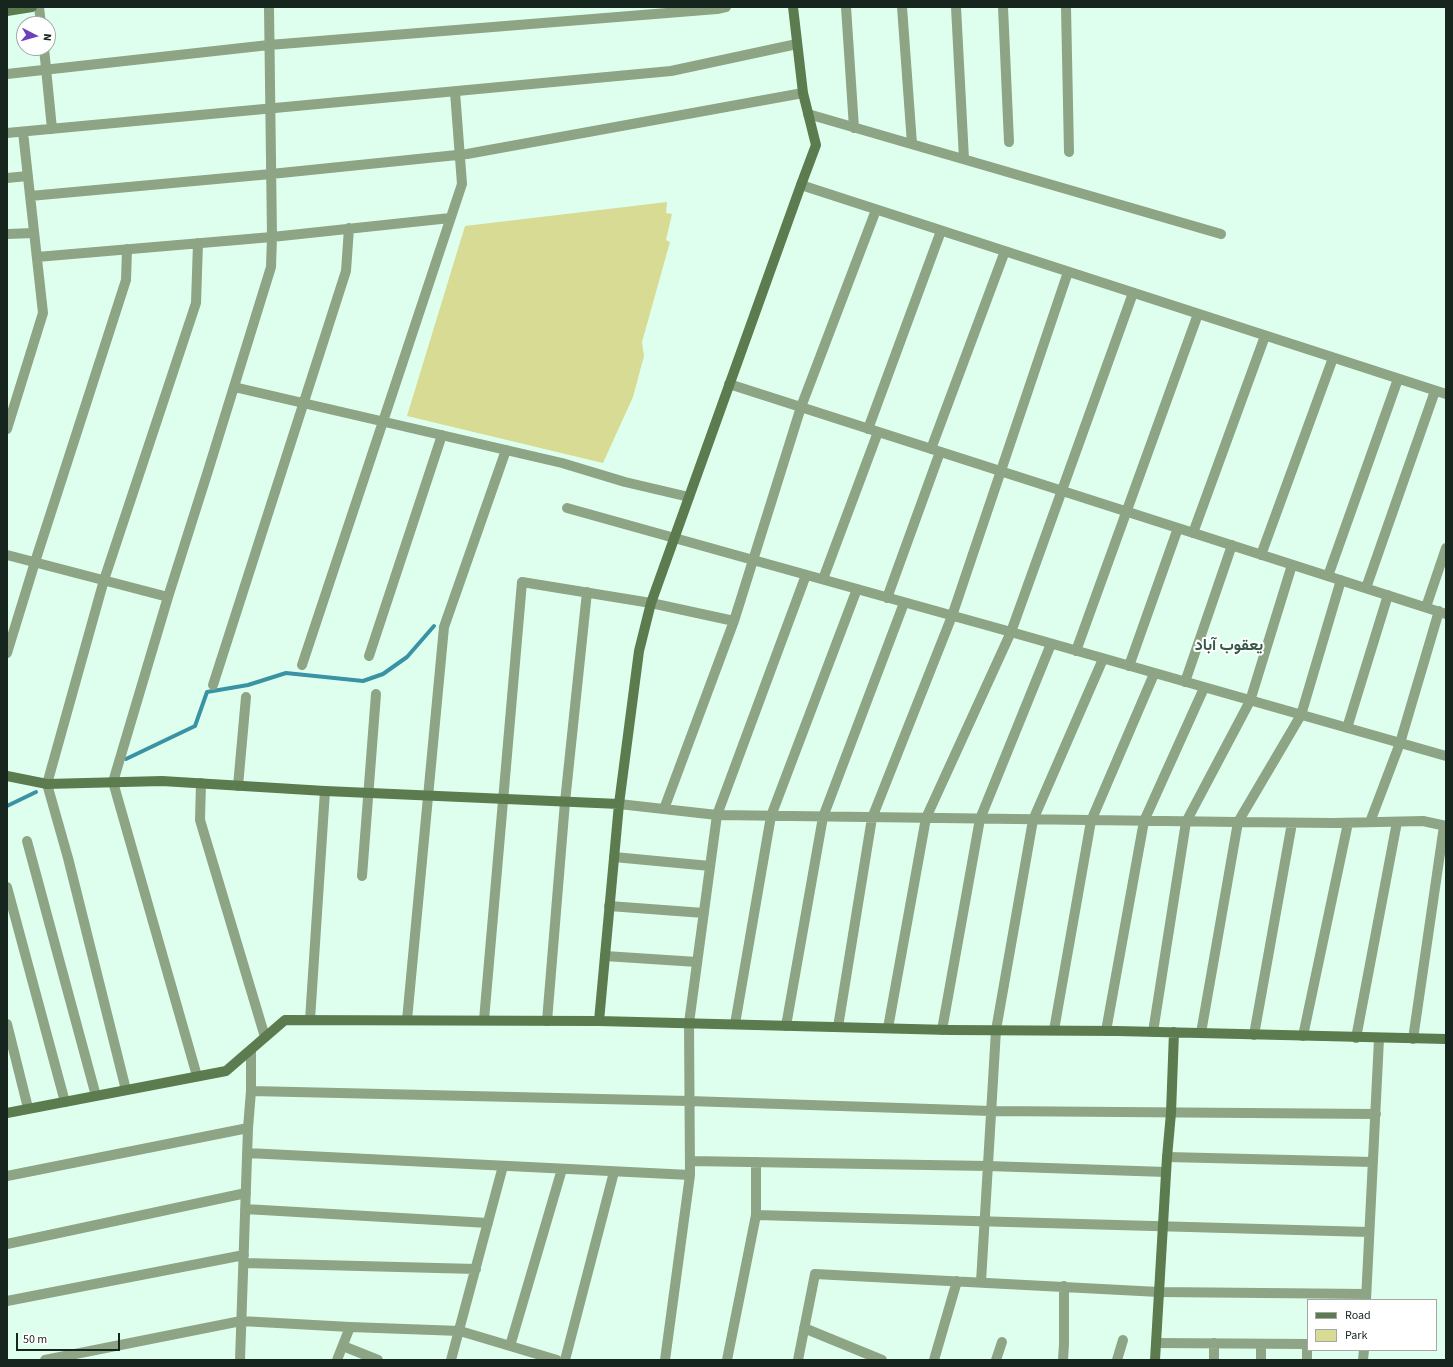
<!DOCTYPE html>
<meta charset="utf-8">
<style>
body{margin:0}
#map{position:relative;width:1453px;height:1367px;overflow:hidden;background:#dfffee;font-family:"Source Sans 3",sans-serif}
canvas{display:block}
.frame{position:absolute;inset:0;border:8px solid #16251e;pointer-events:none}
.legend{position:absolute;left:1307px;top:1299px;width:130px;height:52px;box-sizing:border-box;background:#fff;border:1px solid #a2a8a5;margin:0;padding:5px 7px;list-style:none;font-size:12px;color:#16251e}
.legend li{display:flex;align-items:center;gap:8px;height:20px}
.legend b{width:20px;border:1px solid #a2a8a5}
.north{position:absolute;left:16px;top:16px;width:40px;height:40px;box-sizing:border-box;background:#fff;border:1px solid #a2a8a5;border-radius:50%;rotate:96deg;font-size:11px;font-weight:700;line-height:16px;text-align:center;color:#16251e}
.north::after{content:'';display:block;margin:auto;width:14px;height:18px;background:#6d40b7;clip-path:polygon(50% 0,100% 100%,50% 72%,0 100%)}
.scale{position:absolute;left:16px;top:1333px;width:104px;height:18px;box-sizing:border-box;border:2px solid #16251e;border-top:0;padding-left:5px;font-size:12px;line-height:14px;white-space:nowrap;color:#16251e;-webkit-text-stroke:3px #fff;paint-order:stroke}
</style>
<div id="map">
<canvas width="1453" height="1367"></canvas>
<div class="frame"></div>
<ul class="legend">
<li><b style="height:5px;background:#5c7c4f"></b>Road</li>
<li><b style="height:11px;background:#d7db93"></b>Park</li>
</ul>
<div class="north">N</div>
<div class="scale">50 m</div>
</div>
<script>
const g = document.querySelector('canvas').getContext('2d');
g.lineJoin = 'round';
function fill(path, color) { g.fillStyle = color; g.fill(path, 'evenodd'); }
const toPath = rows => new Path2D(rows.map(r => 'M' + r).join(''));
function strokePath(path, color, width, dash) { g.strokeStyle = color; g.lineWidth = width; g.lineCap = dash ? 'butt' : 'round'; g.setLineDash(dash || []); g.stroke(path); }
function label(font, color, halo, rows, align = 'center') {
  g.font = font + ' "Source Sans 3",Vazirmatn,sans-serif'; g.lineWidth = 4; g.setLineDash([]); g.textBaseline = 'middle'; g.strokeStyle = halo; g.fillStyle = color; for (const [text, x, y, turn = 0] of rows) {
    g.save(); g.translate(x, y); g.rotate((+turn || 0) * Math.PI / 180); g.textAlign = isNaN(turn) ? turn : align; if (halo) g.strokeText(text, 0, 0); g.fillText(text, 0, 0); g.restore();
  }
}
fill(toPath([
 [667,202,666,213,672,214,666,240,670,242,642,342,644,356,633,397,603,463,407,416,465,226]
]), '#d7db93');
strokePath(toPath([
 [126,759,195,726,207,692,248,685,286,673,363,681,383,674,407,657,434,626],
 [7,806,36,792]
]), '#3a93a5', 4);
strokePath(toPath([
 [39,7,41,24],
 [846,7,854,128],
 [902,7,912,144],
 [956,7,964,159],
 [1003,7,1009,142],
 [1066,7,1069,152],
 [44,48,52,129],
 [7,74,269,45,717,9,726,7],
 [808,114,1221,234],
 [7,133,671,71,797,44],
 [7,178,28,176],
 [801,185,1446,394],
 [30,196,271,174,467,154,803,93],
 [7,234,34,233],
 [37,257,272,237,450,218],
 [729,384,1446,614],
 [234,387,562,463,625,482,689,497],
 [7,429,43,313,23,132],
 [868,429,941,231],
 [931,449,1005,251],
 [567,508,1011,632,1446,756],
 [1193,533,1265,336],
 [7,555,168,597],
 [1261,555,1333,358],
 [1328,576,1398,379],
 [823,579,878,432],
 [1366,588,1435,391],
 [887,598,940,452],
 [1426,607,1446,548],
 [1076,651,1198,314],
 [7,653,35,562,126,280,127,249],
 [369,656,442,435],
 [302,665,462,184,455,92],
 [1129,666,1178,528],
 [1185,682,1232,545],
 [213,685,346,271,349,228],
 [1347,728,1388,595],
 [201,783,200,820,265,1037],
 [238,786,246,697],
 [619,804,717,815,1238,822,1334,823,1423,821,1446,826],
 [664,809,734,621,801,407,876,210],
 [1370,822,1400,743,1439,611],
 [27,841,96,1096],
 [614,857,710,866],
 [362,876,376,694],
 [7,887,65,1102],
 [609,906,704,913],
 [605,956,697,962],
 [310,1020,325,791],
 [407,1020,444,627,506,450],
 [484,1020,522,582,651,603,734,621],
 [547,1021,565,802,587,592],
 [7,1024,28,1108],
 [735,1024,771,816,857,589],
 [786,1026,823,817,904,603],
 [838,1027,872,818,952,616,1068,272],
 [888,1028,926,818,1011,632,1133,293],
 [942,1030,980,819,1051,644],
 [1054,1030,1091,821,1154,674],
 [1106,1031,1144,821,1204,688],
 [1153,1032,1186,822,1250,701,1292,565],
 [1201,1033,1238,822,1301,715,1341,580],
 [1254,1035,1292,823],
 [1303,1036,1348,823],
 [1356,1038,1397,822],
 [1413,1039,1444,826],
 [197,1076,113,782,168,597,207,474,271,267,272,237,269,7],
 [126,1090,68,858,47,784,104,580,196,303,198,243],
 [251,1091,689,1101,991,1111,1376,1114],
 [247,1153,690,1175],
 [1167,1157,1373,1162],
 [690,1161,988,1166,1166,1172],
 [7,1176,248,1128],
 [245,1209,488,1223],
 [756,1215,1369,1232],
 [7,1244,246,1193],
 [244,1263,476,1269],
 [981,1282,996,1030,1033,820,1103,659],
 [1366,1300,1379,1039],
 [7,1301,244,1255],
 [804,1328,882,1360],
 [1156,1343,1308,1344],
 [343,1346,378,1360],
 [510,1346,562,1169],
 [45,1360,241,1321,350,1327,460,1331,557,1360],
 [240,1360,248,1128,251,1091,251,1051],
 [337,1360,350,1327],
 [451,1360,503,1166],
 [565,1360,614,1172],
 [665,1360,690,1175,689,1023,717,815,806,575],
 [727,1360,756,1215,756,1162],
 [798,1360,815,1274,1159,1292,1366,1294],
 [934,1360,957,1281],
 [996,1360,1002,1342],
 [1063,1360,1064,1344,1064,1286],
 [1117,1360,1123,1340],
 [1214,1360,1214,1343],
 [1261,1360,1261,1344],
 [1307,1360,1307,1344],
 [1363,1360,1364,1350]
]), '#8da485', 10);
strokePath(toPath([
 [7,11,32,7],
 [7,776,47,784,162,781,325,791,619,804],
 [599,1021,619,804,639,651,651,603,801,185,816,145,803,93,793,7],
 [7,1113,226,1071,285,1020,599,1021,950,1030,1117,1031,1446,1039],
 [1155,1360,1167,1157,1171,1113,1174,1032]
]), '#5c7c4f', 10);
label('bold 16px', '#365949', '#fff', [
 ["یعقوب آباد",1229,646]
]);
</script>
